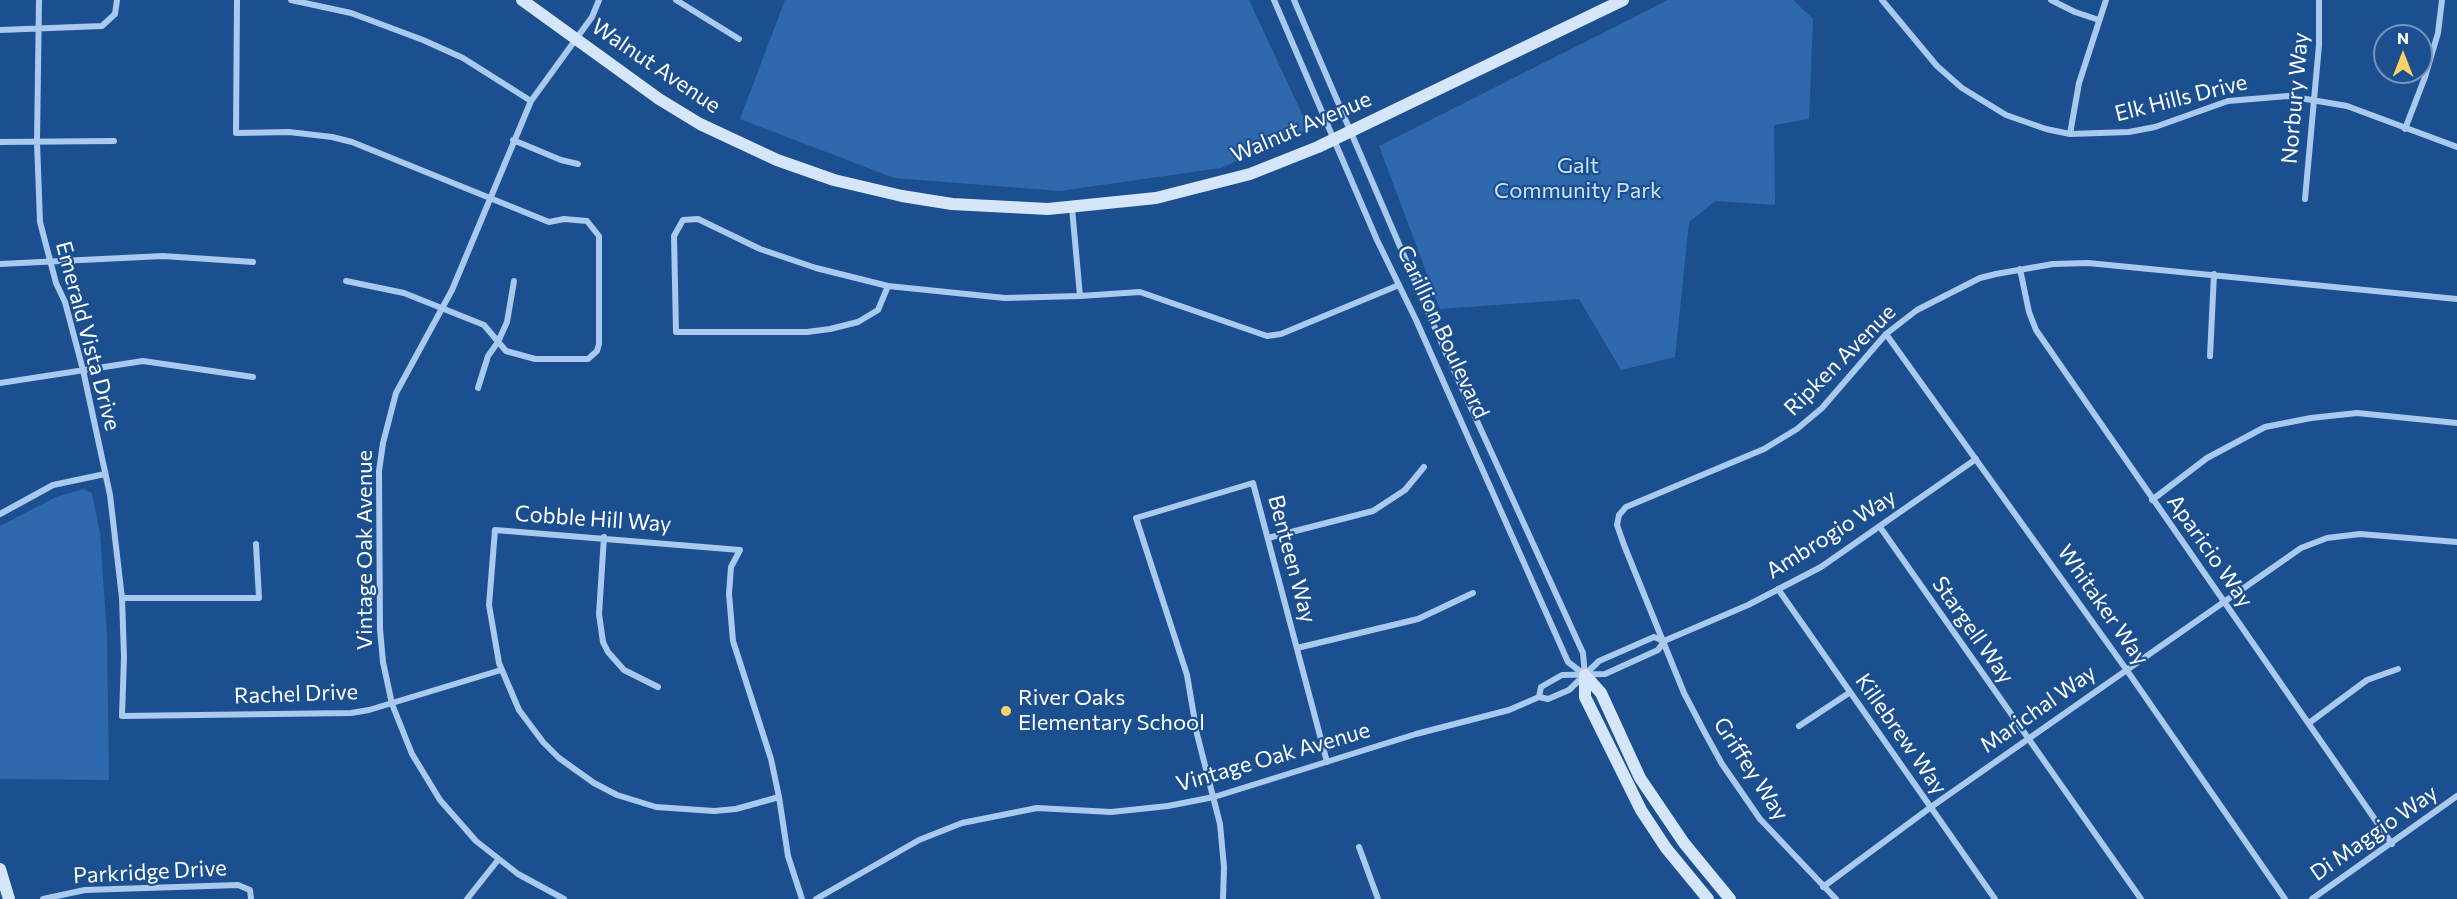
<!DOCTYPE html>
<style>
body{margin:0}
#map{position:relative;width:2457px;height:899px;overflow:hidden;background:#1b4f8f;font-family:Commissioner,sans-serif}
canvas{display:block}
.north{position:absolute;left:2373px;top:24px;width:60px;height:60px;box-sizing:border-box;background:#1b4f8f;border:2px solid #7695bc;border-radius:50%;rotate:0deg;font-size:16px;font-weight:700;line-height:24px;text-align:center;color:#fff}
.north::after{content:'';display:block;margin:auto;width:21px;height:27px;background:#ffd166;clip-path:polygon(50% 0,100% 100%,50% 72%,0 100%)}
</style>
<div id="map">
<canvas width="2457" height="899"></canvas>
<div class="north">N</div>
</div>
<script>
const g = document.querySelector('canvas').getContext('2d');
g.lineJoin = 'round';
function fill(path, color) { g.fillStyle = color; g.fill(path, 'evenodd'); }
const toPath = rows => new Path2D(rows.map(r => 'M' + r).join(''));
function strokePath(path, color, width, dash) { g.strokeStyle = color; g.lineWidth = width; g.lineCap = dash ? 'butt' : 'round'; g.setLineDash(dash || []); g.stroke(path); }
function label(font, color, halo, rows, align = 'center') {
  g.font = font + ' Commissioner,sans-serif'; g.lineWidth = 4.5; g.setLineDash([]); g.textBaseline = 'middle'; g.strokeStyle = halo; g.fillStyle = color; for (const [text, x, y, turn = 0] of rows) {
    g.save(); g.translate(x, y); g.rotate((+turn || 0) * Math.PI / 180); g.textAlign = isNaN(turn) ? turn : align; if (halo) g.strokeText(text, 0, 0); g.fillText(text, 0, 0); g.restore();
  }
}
fill(toPath([
 [785,0,1249,0,1309,129,1221,168,1060,191,894,178,740,119],
 [1668,0,1793,0,1813,19,1809,119,1774,125,1775,205,1715,201,1689,222,1675,357,1621,370,1579,299,1440,309,1379,146],
 [84,489,92,493,100,533,107,636,109,780,0,779,0,526,56,497]
]), '#2e69ad');
strokePath(toPath([
 [39,0,37,142,40,222,56,283,65,302,83,370,110,495,122,598,124,657,122,716,351,713,369,710,501,670],
 [237,0,236,133,289,132,332,137,352,142,549,222,564,219,587,221,599,236,599,344,597,351,588,359,535,359,506,351,484,325,404,293,346,281],
 [291,0,351,13,423,40,463,58,531,101],
 [676,0,739,39],
 [1274,0,1377,240,1416,320,1568,662,1585,675],
 [1294,0,1445,351,1583,653,1585,675],
 [1882,0,1937,66,1962,88,2006,115,2046,129,2070,134,2129,132,2155,127,2228,101,2288,96,2347,106,2457,147],
 [2051,0,2075,12,2099,20],
 [0,30,102,26,115,14,117,0],
 [2405,129,2425,77,2438,33,2442,0],
 [2070,134,2079,83,2106,0],
 [513,140,561,160,578,164],
 [0,142,114,141],
 [2305,199,2319,45,2319,0],
 [0,264,163,256,253,262],
 [2020,269,2029,312,2036,330,2392,844],
 [888,286,878,310,858,322,830,329,807,332,676,332,674,236,683,220,698,219,760,249,816,268,888,286,1005,298,1080,296,1072,208],
 [1080,296,1140,292,1267,336,1281,334,1399,285],
 [1886,334,2126,669,2285,899],
 [2210,356,2214,274],
 [0,383,143,361,253,377],
 [478,388,488,356,498,342,507,322,514,281],
 [2152,500,2207,458,2265,427,2311,418,2357,413,2457,423],
 [0,514,53,485,105,474],
 [1880,527,2141,899],
 [604,537,599,614,603,642,608,652,624,670,658,687],
 [1268,538,1373,511,1405,490,1424,467],
 [1778,589,1995,899],
 [122,598,259,598,256,544],
 [1297,648,1418,619,1473,593],
 [1539,697,1541,687,1562,675,1605,674,1658,650,1664,641,1748,605,1821,567,1976,459],
 [2309,723,2367,680,2398,669],
 [1799,726,1849,693],
 [779,797,736,809,714,811,656,807,617,795,594,783,559,758,543,742,519,710,499,663,489,605,495,530,740,550,731,567,729,594,733,641,771,759,779,797,788,856,802,899],
 [1359,847,1378,899],
 [1823,887,1931,807,2301,548,2327,538,2360,534,2457,542],
 [43,899,85,890,238,885,250,890,251,899],
 [467,899,498,860],
 [564,899,518,874,476,841,440,800,412,754,392,704,383,662,380,629,379,471,383,443,396,393,452,290,531,101,592,17,599,0],
 [816,899,919,840,962,823,1037,808,1111,812,1168,806,1214,797,1416,734,1509,710,1539,697,1548,699,1569,690,1599,661,1654,637,1664,641],
 [1223,899,1224,867,1220,824,1197,734,1187,675,1136,518,1253,483,1327,762],
 [1836,899,1760,819,1722,764,1705,733,1684,693,1624,545,1617,525,1619,515,1626,507,1764,449,1797,429,1822,408,1886,334,1917,310,1980,278,1996,274,2053,264,2088,263,2457,299],
 [2312,899,2457,796]
]), '#a9c9ee', 6);
strokePath(toPath([
 [522,0,659,99,700,124,777,160,834,180,902,196,952,204,1048,209,1156,198,1250,174,1318,147,1623,0],
 [1585,675,1601,693,1640,778,1684,843,1730,899],
 [1585,675,1585,697,1641,810,1666,848,1708,899],
 [0,869,9,899]
]), '#d6e6fa', 12);
for (const [x, y, r, color] of [
 [1006,711,6,"#ffd166"]
]) { const dot = new Path2D(); dot.arc(x, y, r, 0, 2 * Math.PI); g.fillStyle = color; g.fill(dot); strokePath(dot, '#1b4f8f', 2); }
label('22px', '#fff', '#1b4f8f', [
 ["Walnut Avenue",656,66,34],
 ["Elk Hills Drive",2181,98,-14],
 ["Norbury Way",2295,98,-85],
 ["Walnut Avenue",1301,127,-23],
 ["Carillion Boulevard",1443,332,65],
 ["Emerald Vista Drive",88,336,75],
 ["Ripken Avenue",1840,360,-45],
 ["Cobble Hill Way",593,519,4],
 ["Ambrogio Way",1831,534,-32],
 ["Vintage Oak Avenue",365,550,-90],
 ["Aparicio Way",2210,551,55],
 ["Benteen Way",1292,559,75],
 ["Whitaker Way",2103,605,55],
 ["Stargell Way",1973,630,55],
 ["Rachel Drive",296,694,-2],
 ["Marichal Way",2038,709,-35],
 ["Killebrew Way",1901,734,55],
 ["Vintage Oak Avenue",1273,757,-16],
 ["Griffey Way",1751,769,57],
 ["Di Maggio Way",2374,833,-35],
 ["Parkridge Drive",150,872,-3]
]);
label('22px', '#cfe3fa', '#1b4f8f', [
 ["Galt",1578,166],
 ["Community Park",1578,191]
]);
label('22px', '#fff', '#1b4f8f', [
 ["River Oaks",1018,698],
 ["Elementary School",1018,723]
], 'left');
</script>
